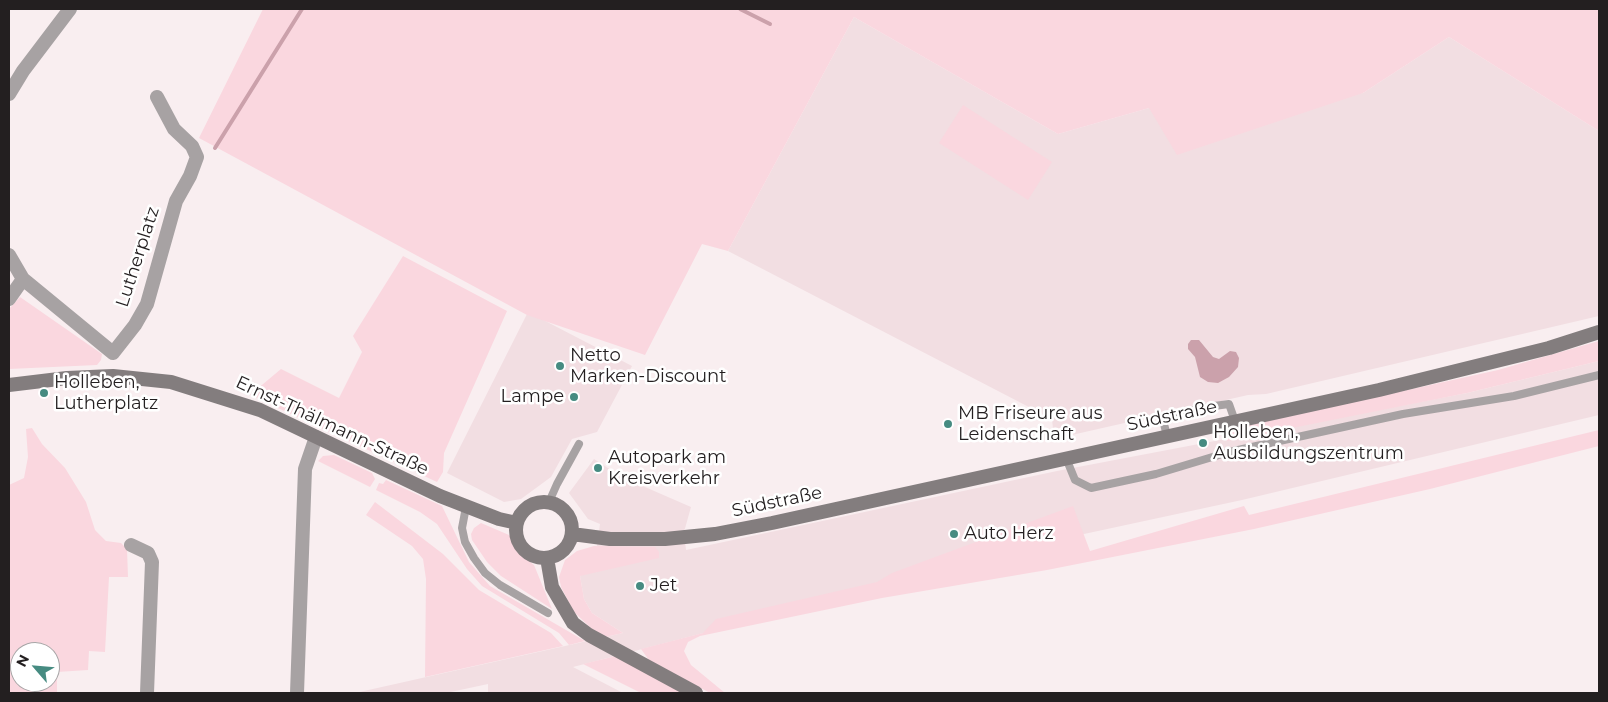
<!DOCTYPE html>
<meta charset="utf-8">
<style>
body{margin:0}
#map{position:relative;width:1608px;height:702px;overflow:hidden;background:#f9eef0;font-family:Montserrat,sans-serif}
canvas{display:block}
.frame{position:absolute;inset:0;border:10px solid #231f20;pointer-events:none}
.north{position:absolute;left:10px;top:642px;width:50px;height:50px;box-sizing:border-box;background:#fff;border:1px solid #a7a5a6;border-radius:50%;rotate:297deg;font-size:14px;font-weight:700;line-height:20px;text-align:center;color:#231f20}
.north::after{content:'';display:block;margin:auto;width:18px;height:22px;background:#468b81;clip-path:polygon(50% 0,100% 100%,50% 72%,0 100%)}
</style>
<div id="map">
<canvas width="1608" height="702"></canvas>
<div class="frame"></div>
<div class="north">N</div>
</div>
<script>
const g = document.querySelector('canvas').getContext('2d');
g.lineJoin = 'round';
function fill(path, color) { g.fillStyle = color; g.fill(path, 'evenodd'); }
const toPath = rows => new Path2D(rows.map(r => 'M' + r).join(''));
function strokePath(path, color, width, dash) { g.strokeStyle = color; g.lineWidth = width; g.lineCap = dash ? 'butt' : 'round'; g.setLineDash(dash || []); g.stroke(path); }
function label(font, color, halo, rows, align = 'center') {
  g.font = font + ' Montserrat,sans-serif'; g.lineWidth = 5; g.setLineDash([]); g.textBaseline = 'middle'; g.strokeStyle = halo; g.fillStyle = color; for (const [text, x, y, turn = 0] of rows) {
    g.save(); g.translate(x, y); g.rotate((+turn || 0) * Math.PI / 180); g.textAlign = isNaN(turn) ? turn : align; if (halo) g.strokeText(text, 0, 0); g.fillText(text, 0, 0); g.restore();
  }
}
fill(toPath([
 [854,17,1058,134,1149,108,1363,93,1449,37,1599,131,1599,316,1266,394,1248,395,1054,439,1052,419,728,251],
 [528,312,632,366,597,432,572,439,551,477,521,499,504,502,447,473],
 [1599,361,1599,415,1242,500,1084,534,573,667,623,693,488,693,488,684,446,693,355,693,623,633,592,613,584,599,580,576,595,559,600,524,588,519,569,493,594,459,622,477,691,507,684,532,686,550,1057,471,1467,393]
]), '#f2dee2');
fill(toPath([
 [263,9,1599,9,1599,131,1449,37,1363,93,1177,155,1149,108,1058,134,854,17,728,251,702,244,645,355,527,315,199,138],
 [963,105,1052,162,1028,200,939,143],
 [403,256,507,311,444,453,443,472,437,482,250,395,281,369,339,398,362,352,353,336],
 [20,297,102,354,101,360,97,365,9,369,9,309],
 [1599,341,1599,361,1467,393,1227,441,1226,435,1249,425,1498,370],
 [32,428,42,444,65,468,86,502,95,530,106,541,121,543,127,549,128,577,109,577,105,652,89,651,88,670,57,672,57,693,9,693,9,485,24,478,28,457,26,429],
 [20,652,50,652,50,682,20,682],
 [1599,430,1599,446,1430,489,1254,529,1047,570,882,598,700,636,688,642,684,651,691,665,725,693,710,693,649,660,641,649,703,633,716,619,877,582,892,573,1073,506,1090,551,1244,506,1249,515],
 [334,455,372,473,375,479,370,487,318,461,323,456],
 [386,480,442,506,469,562,490,586,585,641,569,645,559,633,482,586,467,569,437,524,420,512,376,490,379,483,383,484],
 [375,502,443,554,479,590,551,633,563,646,425,677,426,579,423,559,412,546,366,515],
 [481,523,509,535,521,555,534,565,552,609,501,576,487,562,472,540,471,534,474,528],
 [594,546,655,547,659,552,659,558,580,576,584,599,592,613,623,633,605,637,592,629,574,612,561,587,559,577,565,560,577,551],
 [616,656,686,693,641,693,583,664]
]), '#fad7df');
fill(toPath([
 [1191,340,1199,340,1213,357,1219,359,1230,351,1236,352,1239,358,1238,367,1229,377,1218,383,1208,382,1200,377,1195,357,1188,349,1188,344]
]), '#cba1ab');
strokePath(toPath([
 [740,9,770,24],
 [215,148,302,9]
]), '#cba1ab', 4);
strokePath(toPath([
 [1167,436,1163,420,1166,416,1214,406,1229,404,1235,421],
 [1066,458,1075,480,1091,488,1156,474,1229,452,1403,414,1514,396,1599,375],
 [549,502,557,484,579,444],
 [466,507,462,528,465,542,474,558,485,573,500,585,548,613]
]), '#a7a2a3', 8);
strokePath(toPath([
 [9,94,23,71,70,9],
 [9,255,23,279,113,353,135,325,147,304,176,201,190,176,197,157,192,146,174,129,157,97],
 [9,299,23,279],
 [131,545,148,553,152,562,147,693],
 [297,693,305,469,316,437]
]), '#a7a2a3', 14);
strokePath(toPath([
 [9,385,67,378,113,376,171,382,260,410,440,496,499,519,517,523],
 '516 530a28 28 0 1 1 56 0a28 28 0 1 1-56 0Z',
 [572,534,610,539,665,539,715,534,772,523,1379,390,1549,348,1599,332],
 [547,558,552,587,573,623,589,635,696,693]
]), '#837d7e', 14);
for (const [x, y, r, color] of [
 [560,366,5,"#468b81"],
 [44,393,5,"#468b81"],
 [574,397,5,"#468b81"],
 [948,424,5,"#468b81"],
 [1203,443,5,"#468b81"],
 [598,468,5,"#468b81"],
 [954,534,5,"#468b81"],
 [640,586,5,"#468b81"]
]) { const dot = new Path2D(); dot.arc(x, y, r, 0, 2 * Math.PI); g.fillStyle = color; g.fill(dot); strokePath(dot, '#fff', 2); }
label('18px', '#231f20', '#fff', [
 ["Lutherplatz",138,257,-72],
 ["Südstraße",1172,416,-12],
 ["Ernst-Thälmann-Straße",332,426,25],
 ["Südstraße",777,502,-12]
]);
label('18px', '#231f20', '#fff', [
 ["Netto",570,356],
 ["Marken-Discount",570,377],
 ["Holleben,",54,383],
 ["Lutherplatz",54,404],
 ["Lampe",564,397,"right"],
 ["MB Friseure aus",958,414],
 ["Leidenschaft",958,435],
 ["Holleben,",1213,433],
 ["Ausbildungszentrum",1213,454],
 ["Autopark am",608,458],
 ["Kreisverkehr",608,479],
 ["Auto Herz",964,534],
 ["Jet",650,586]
], 'left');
</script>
